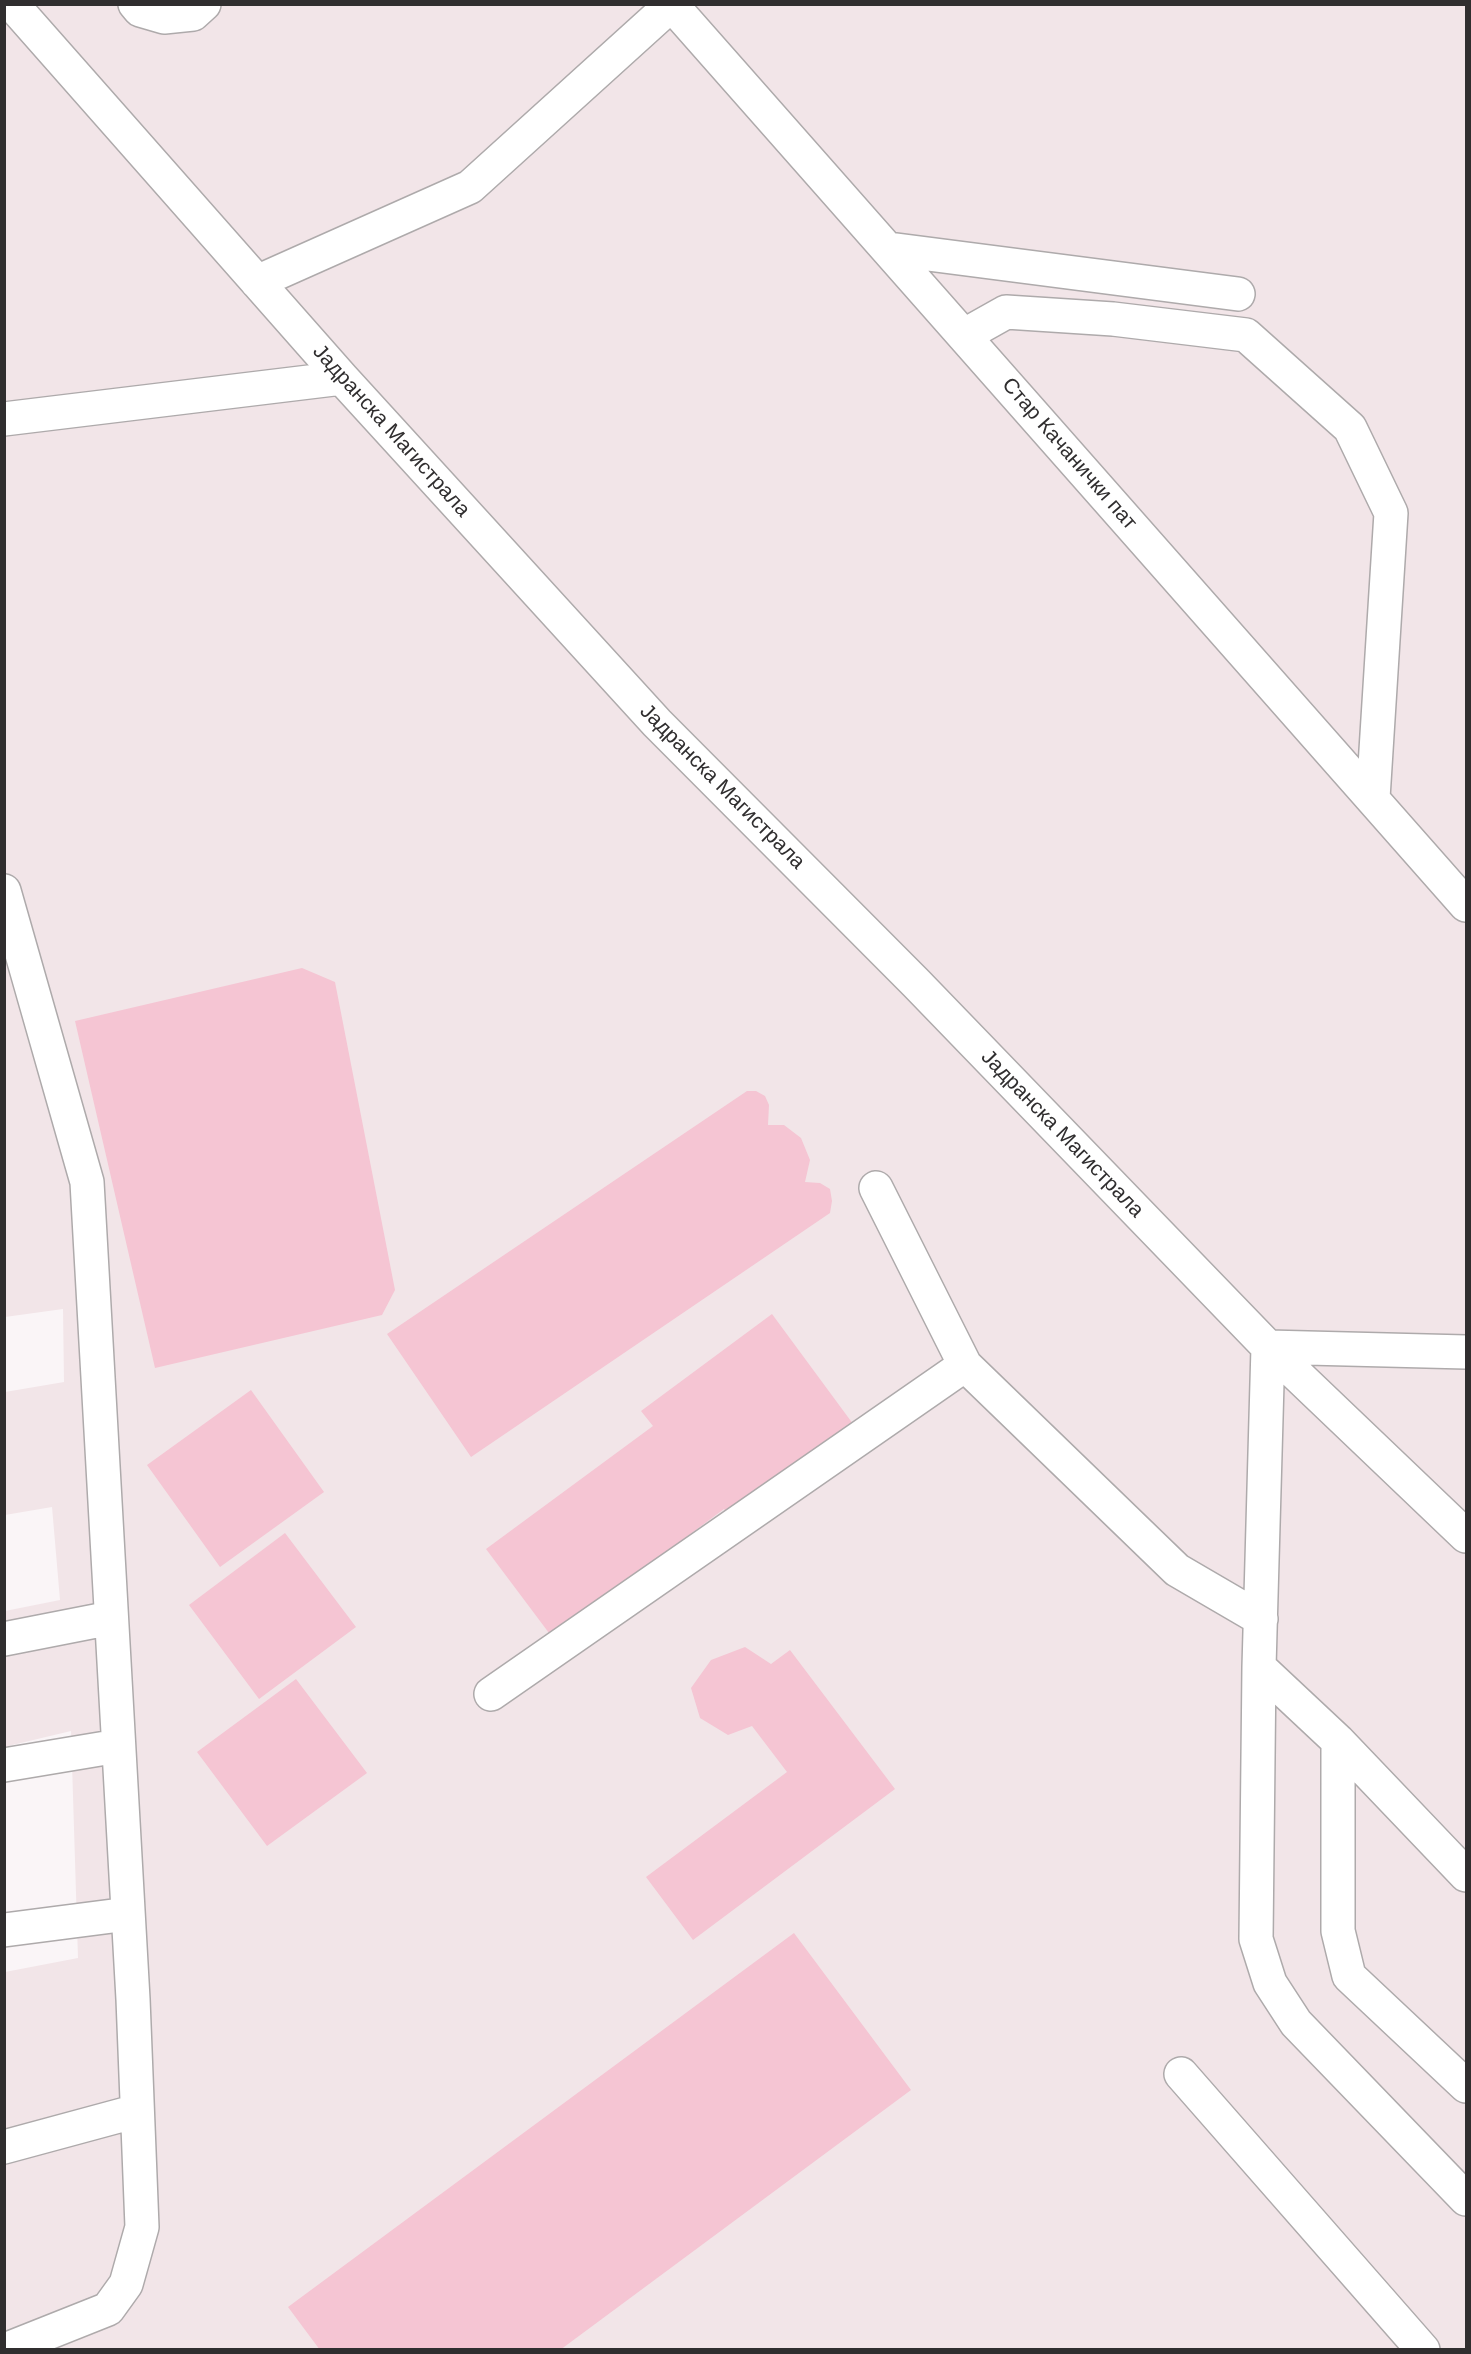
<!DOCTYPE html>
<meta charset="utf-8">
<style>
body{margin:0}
#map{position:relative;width:1471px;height:2354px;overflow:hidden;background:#faf5f7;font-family:Arial,sans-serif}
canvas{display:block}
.frame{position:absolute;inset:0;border:6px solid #302e2f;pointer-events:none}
</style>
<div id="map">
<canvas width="1471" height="2354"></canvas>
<div class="frame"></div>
</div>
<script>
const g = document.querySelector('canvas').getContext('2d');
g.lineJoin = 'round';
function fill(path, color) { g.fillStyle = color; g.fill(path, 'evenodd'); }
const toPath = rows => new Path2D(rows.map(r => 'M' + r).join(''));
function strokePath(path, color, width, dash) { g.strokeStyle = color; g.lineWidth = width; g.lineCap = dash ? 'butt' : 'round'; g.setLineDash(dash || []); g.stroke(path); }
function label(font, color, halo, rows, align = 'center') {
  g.font = font + ' Arial,sans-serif'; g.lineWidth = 6; g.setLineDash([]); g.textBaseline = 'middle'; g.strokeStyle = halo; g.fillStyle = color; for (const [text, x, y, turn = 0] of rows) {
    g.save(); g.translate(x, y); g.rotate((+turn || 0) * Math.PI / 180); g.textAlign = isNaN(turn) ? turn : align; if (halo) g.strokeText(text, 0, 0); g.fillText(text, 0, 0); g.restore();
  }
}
fill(toPath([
 [5,5,1466,5,1466,2349,5,2349,5,1972,78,1958,71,1731,4,1747,5,1611,60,1600,52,1507,5,1515,5,1392,64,1382,63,1309,5,1317]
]), '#f2e5e8');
fill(toPath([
 [302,968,335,982,395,1290,382,1315,155,1368,75,1021],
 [747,1091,756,1091,765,1096,769,1105,768,1125,784,1125,801,1138,810,1160,805,1182,820,1183,830,1189,832,1201,830,1213,471,1457,387,1334],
 [772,1314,856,1428,732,1520,724,1509,552,1637,486,1549,653,1426,641,1411],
 [251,1390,324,1492,220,1567,147,1465],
 [285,1533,356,1627,259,1699,189,1605],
 [745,1647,771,1664,790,1650,895,1789,693,1940,646,1877,787,1772,752,1726,728,1735,700,1718,691,1688,711,1660],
 [296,1679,367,1773,267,1846,197,1752],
 [794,1933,911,2090,560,2350,320,2350,288,2307]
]), '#f5c5d3');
const minor = toPath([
 [12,4,342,378,657,723,916,983,1268,1347,1466,1536],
 [135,4,140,10,164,17,193,14,204,4],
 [671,4,1466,905],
 [889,249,1238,294],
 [257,282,470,187,671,5],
 [965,335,1006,312,1113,319,1246,335,1350,428,1391,513,1373,798],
 [4,419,342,378],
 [4,891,87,1182,133,1999,142,2227,126,2284,108,2309,5,2350],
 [876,1188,965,1365],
 [1466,1352,1268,1347,1259,1667,1256,1939,1270,1983,1296,2023,1466,2199],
 [4,1639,111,1618],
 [1259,1667,1338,1741,1466,1875],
 [491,1694,965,1365,1177,1570,1261,1619],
 [1338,1741,1338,1931,1349,1976,1466,2086],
 [4,1765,118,1746],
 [4,1930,128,1914],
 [1181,2074,1423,2350],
 [4,2147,137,2111]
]);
strokePath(minor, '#aeaaab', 36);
strokePath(minor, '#fff', 33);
label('21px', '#302e2f', '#fff', [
 ["Јадранска Магистрала",391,431,48],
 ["Стар Качанички пат",1069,454,49],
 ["Јадранска Магистрала",722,787,45],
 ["Јадранска Магистрала",1062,1134,46]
]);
</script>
